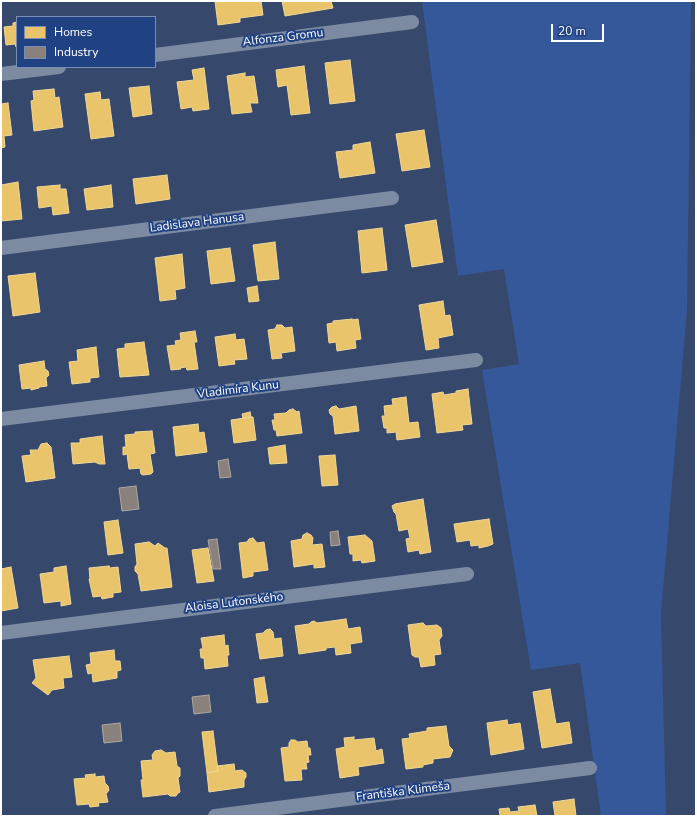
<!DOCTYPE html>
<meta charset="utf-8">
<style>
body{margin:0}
#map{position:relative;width:697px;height:817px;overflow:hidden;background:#36496c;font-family:"Nunito Sans",sans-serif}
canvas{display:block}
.frame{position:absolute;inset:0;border:2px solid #fff;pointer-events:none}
.legend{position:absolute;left:16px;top:16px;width:140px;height:52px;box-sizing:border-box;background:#204282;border:1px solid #798eb4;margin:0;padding:5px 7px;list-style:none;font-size:12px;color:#fff}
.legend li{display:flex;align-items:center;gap:8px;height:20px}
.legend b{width:20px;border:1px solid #798eb4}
.scale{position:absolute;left:551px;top:24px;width:53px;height:18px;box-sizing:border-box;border:2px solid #fff;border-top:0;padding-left:5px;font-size:12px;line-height:14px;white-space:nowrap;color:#fff;-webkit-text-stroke:3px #204282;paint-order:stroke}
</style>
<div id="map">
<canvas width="697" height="817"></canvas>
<div class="frame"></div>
<ul class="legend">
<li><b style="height:11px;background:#e9c46a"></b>Homes</li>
<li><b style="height:11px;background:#8a817c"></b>Industry</li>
</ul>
<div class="scale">20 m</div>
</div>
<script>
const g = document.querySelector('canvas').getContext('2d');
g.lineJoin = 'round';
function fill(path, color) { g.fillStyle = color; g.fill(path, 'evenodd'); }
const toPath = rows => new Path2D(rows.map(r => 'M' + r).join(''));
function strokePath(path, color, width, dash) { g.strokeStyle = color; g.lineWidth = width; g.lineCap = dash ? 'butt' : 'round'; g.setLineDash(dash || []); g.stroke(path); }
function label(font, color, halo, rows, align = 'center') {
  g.font = font + ' "Nunito Sans",sans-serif'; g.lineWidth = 4; g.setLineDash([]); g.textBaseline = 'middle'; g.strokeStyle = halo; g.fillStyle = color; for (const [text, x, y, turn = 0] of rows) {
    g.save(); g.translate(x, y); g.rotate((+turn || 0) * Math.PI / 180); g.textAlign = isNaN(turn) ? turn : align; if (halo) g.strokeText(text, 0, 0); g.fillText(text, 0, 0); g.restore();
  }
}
fill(toPath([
 [422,1,691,1,687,310,661,613,666,816,601,816,580,663,531,670,482,370,519,364,504,269,458,276]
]), '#345899');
const homes = toPath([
 [215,1,261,1,263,15,240,18,240,22,218,25,215,1],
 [282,1,331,1,333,8,285,16,282,1],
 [17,22,17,47,16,47,15,44,6,45,4,27,13,26,13,23,17,22],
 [350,60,355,101,330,104,325,63,350,60],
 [304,66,310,113,291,115,287,85,278,87,276,70,304,66],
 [204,68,209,109,193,111,192,107,181,109,177,82,194,80,192,70,204,68],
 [245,73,245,77,254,76,258,103,250,103,252,112,232,114,227,76,245,73],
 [149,86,152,114,133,117,129,88,149,86],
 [54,89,55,98,59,97,63,127,34,131,31,101,34,100,33,91,54,89],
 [100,92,101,100,109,99,114,136,91,139,85,94,100,92],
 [8,103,12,135,4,136,5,147,1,148,1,104,8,103],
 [424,130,430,167,402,171,396,134,424,130],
 [370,142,375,173,340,178,336,152,353,150,353,145,370,142],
 [167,175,170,199,136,204,133,179,167,175],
 [18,182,22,219,1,221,1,185,18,182],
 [60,185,60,189,66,189,69,213,53,215,52,206,39,208,37,187,60,185],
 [111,185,113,207,87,210,84,189,111,185],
 [436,220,443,262,412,267,405,225,436,220],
 [382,228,387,270,362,273,358,231,382,228],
 [275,242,279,279,258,281,253,245,275,242],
 [230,248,235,281,211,284,207,251,230,248],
 [182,254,185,288,175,290,176,299,160,301,155,258,182,254],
 [35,273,40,312,13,316,8,276,35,273],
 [257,286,259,301,249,302,247,288,257,286],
 [443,301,445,316,450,315,453,335,438,338,439,348,426,350,419,305,443,301],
 [352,319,352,320,358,319,361,339,355,340,356,348,337,351,336,342,329,343,327,324,333,323,333,321,352,319],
 [277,325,282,325,285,328,292,327,295,351,281,353,282,358,272,359,268,330,275,329,277,325],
 [195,331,197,342,194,342,198,369,187,370,186,367,180,368,181,369,171,370,167,346,176,345,175,341,181,340,180,333,195,331],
 [235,334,236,340,244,339,247,359,234,360,235,364,219,366,215,337,235,334],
 [144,342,149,375,120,377,117,349,125,348,125,344,144,342],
 [96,347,99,377,90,378,90,382,72,384,69,362,78,361,77,350,96,347],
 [44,361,45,369,48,371,49,375,46,378,47,386,39,387,39,388,31,390,31,388,22,389,19,365,44,361],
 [468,389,472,424,462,425,463,430,437,433,432,394,443,392,444,395,456,393,456,391,468,389],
 [406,397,409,423,418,422,420,437,397,440,396,432,387,433,387,428,384,428,382,416,385,416,384,406,393,405,392,399,406,397],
 [336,406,339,409,356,406,359,431,335,434,333,416,330,414,329,410,332,407,336,406],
 [293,409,297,412,299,411,302,433,277,436,276,430,274,430,272,420,275,420,274,414,286,413,289,410,293,409],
 [250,412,251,417,243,418,242,414,250,412],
 [251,417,253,417,256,440,234,443,231,420,251,417],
 [198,424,199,433,204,432,207,452,176,456,173,427,198,424],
 [152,431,155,453,150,454,153,472,151,474,143,475,141,474,140,468,129,469,127,454,123,455,123,447,126,447,125,435,135,434,135,432,152,431],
 [102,436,105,464,99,464,95,462,73,464,71,443,80,443,80,439,102,436],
 [47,443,51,447,55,478,26,482,22,456,31,455,30,450,38,450,41,444,47,443],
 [285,445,287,463,270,464,268,448,285,445],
 [335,455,338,485,322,486,319,456,335,455],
 [423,499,431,552,420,554,419,550,408,552,406,539,410,538,408,529,399,531,396,514,394,512,392,506,395,504,423,499],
 [489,519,493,544,488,546,479,548,479,545,471,546,470,540,457,542,454,524,489,519],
 [118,520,123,553,108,555,104,522,118,520],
 [307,533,311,535,313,538,312,545,322,544,325,567,314,568,314,564,294,567,291,541,302,539,303,535,307,533],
 [365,535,372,541,375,561,362,563,361,560,353,561,353,554,350,554,348,537,365,535],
 [253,538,257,543,264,542,268,570,253,572,253,576,243,578,239,543,247,542,249,539,253,538],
 [149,542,155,546,158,543,165,548,167,548,172,587,141,591,138,574,135,571,135,567,137,564,135,544,149,542],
 [208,548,214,581,197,583,192,550,208,548],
 [66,566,71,604,61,606,61,601,44,603,40,574,54,572,54,568,66,566],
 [109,566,110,568,118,567,121,592,113,593,113,597,102,599,101,596,93,597,89,579,90,579,89,568,109,566],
 [11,567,18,608,1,611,1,569,11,567],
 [346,619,348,629,360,627,362,642,350,644,351,653,336,655,335,647,326,648,326,650,299,654,295,626,309,624,311,622,314,621,317,623,346,619],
 [423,623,426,626,437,625,441,628,442,636,439,640,441,654,434,655,435,665,421,667,419,657,415,657,412,655,408,625,423,623],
 [270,629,273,632,274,639,281,638,283,656,260,659,256,634,263,633,266,630,270,629],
 [224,635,225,646,228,645,229,655,227,655,228,666,205,669,204,658,201,658,200,649,203,649,201,638,224,635],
 [114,650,115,661,120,661,121,670,117,671,117,678,93,682,92,673,88,674,86,665,91,664,90,653,114,650],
 [69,656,72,677,63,678,64,688,52,690,48,695,32,683,36,678,33,660,69,656],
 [264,677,268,702,257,703,254,679,264,677],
 [550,689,556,724,569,722,572,743,542,748,533,692,550,689],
 [507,720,508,725,520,723,524,749,491,755,487,723,507,720],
 [446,726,449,746,453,750,450,757,433,759,433,763,423,765,423,767,406,769,402,739,410,738,409,734,427,731,427,728,446,726],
 [213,731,218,771,207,773,202,732,213,731],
 [354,737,354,740,374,738,376,751,382,749,384,763,358,767,359,775,340,778,336,749,345,747,344,738,354,737],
 [291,740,295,740,298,742,307,741,308,748,310,748,311,755,308,755,309,762,306,763,307,769,301,769,302,780,285,781,281,748,289,747,289,743,291,740],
 [161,750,166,753,175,752,177,766,180,768,180,776,178,778,180,792,178,793,176,796,170,796,168,794,143,797,141,780,143,780,141,761,153,760,152,755,155,751,161,750],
 [234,764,235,771,242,770,246,773,246,777,244,780,244,787,209,792,207,773,218,771,217,766,234,764],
 [95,774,95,777,104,776,105,783,108,786,109,790,106,794,108,802,98,803,99,806,90,807,89,804,77,805,74,779,86,778,85,775,95,774],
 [574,799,576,816,555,816,553,802,574,799],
 [535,805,537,816,500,816,499,809,509,808,510,812,519,811,518,807,535,805]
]);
fill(homes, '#e9c46a');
strokePath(homes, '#f0d697', 1);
const industry = toPath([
 [228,459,231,477,220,478,218,461,228,459],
 [136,486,139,509,122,511,119,488,136,486],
 [338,531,340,545,331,546,330,532,338,531],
 [217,539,221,569,213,569,208,540,217,539],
 [209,695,211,712,194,714,192,697,209,695],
 [120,723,122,741,104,743,102,725,120,723]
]);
fill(industry, '#8a817c');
strokePath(industry, '#ada7a3', 1);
strokePath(toPath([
 [155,55,412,22],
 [1,74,59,67],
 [1,248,392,198],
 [1,419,476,360],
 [1,633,467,574],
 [215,816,590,768]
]), '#7c8aa2', 14);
label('12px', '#fff', '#204282', [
 ["Alfonza Gromu",283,38,-7],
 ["Ladislava Hanusa",197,223,-7],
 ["Vladimíra Kunu",238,390,-7],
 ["Aloisa Lutonského",234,603,-7],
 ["Františka Klimeša",403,792,-7]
]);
</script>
